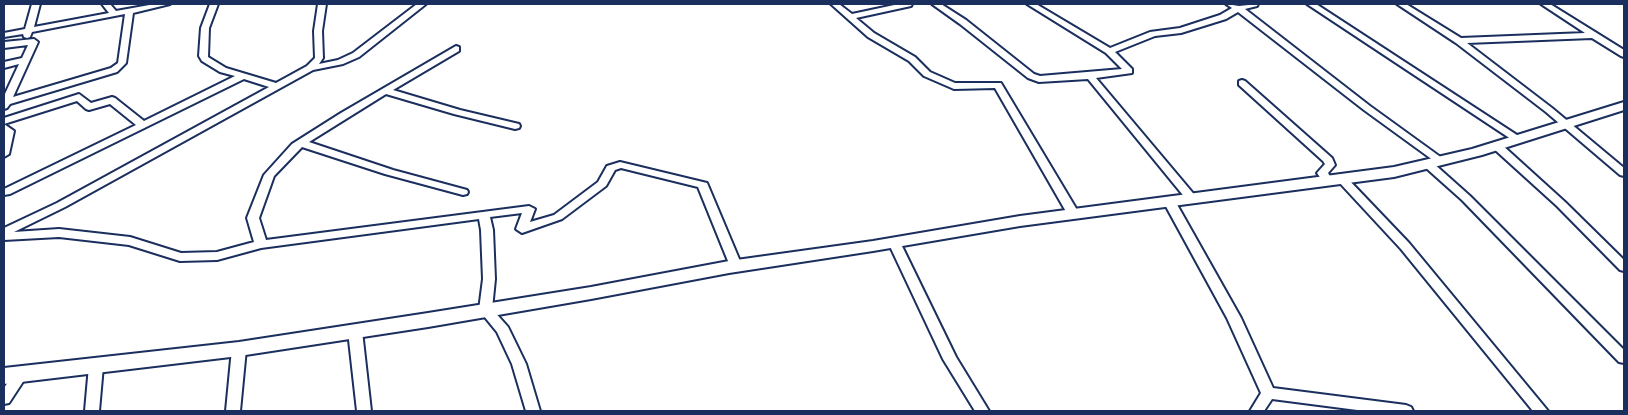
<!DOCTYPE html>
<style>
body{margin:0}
#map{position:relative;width:1628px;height:415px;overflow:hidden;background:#fff;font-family:"Patrick Hand",sans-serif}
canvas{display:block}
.frame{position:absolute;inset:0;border:5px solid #1b2f5e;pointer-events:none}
</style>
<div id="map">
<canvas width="1628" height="415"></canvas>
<div class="frame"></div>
</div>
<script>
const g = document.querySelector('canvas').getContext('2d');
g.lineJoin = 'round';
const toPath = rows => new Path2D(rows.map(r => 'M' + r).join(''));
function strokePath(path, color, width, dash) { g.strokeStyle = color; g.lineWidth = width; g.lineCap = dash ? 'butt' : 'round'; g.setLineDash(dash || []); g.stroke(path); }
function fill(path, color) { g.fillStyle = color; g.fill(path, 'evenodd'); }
const street = toPath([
 [32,4,40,4,34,27,109,13,102,4,110,4,116,11,155,4,170,4,133,13,126,63,117,72,10,104,7,108,4,109,4,96,19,64,4,68,4,62,22,58,28,45,4,48,4,42,34,39,38,42,13,97,111,68,118,63,125,14,32,32,30,37,27,38,24,37,23,34,4,37,4,33,25,29,32,4],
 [210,4,218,4,209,28,208,57,226,68,276,83,307,66,315,58,314,31,318,4,326,4,322,31,323,58,319,64,338,60,353,53,417,4,426,4,359,57,343,64,313,70,65,207,14,232,59,229,130,237,181,253,217,252,254,242,247,218,264,175,292,144,341,113,456,46,459,47,459,51,393,90,460,110,519,124,520,126,519,128,515,129,454,114,386,94,309,142,393,170,467,190,468,192,467,194,463,195,385,174,302,147,274,176,259,218,266,240,529,206,535,209,530,222,554,215,598,182,607,166,620,162,707,183,742,266,736,270,730,266,698,187,621,168,615,170,606,186,562,219,522,233,516,229,522,213,490,217,493,230,495,279,492,309,508,327,526,364,540,411,526,411,512,364,497,332,479,310,483,279,481,230,479,219,261,248,217,260,180,261,129,245,59,237,4,240,4,228,57,203,269,87,244,79,10,194,4,195,4,189,136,125,110,104,89,110,86,109,77,101,4,124,4,118,79,94,91,103,112,97,115,98,144,121,235,76,220,72,202,61,199,56,201,28,210,4],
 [831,4,839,4,852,14,899,4,912,4,911,6,856,18,874,33,915,57,930,72,955,83,1001,83,1080,215,1078,217,1074,218,1068,215,995,88,954,89,924,76,909,61,868,37,831,4],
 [932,4,941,4,966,20,1034,74,1040,76,1122,69,1106,53,1027,4,1036,4,1110,48,1150,32,1180,28,1220,15,1232,8,1226,4,1239,6,1258,4,1257,6,1245,9,1370,106,1446,161,1445,163,1437,163,1364,110,1238,12,1226,19,1181,33,1155,36,1115,52,1132,69,1132,73,1096,78,1197,198,1195,200,1187,200,1088,79,1039,82,1028,78,960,24,932,4],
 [1307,4,1316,4,1523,139,1518,142,1514,141,1307,4],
 [1397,4,1406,4,1461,38,1585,33,1541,4,1550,4,1624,50,1624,57,1621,56,1592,38,1467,43,1552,108,1624,168,1624,176,1620,175,1546,112,1456,43,1397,4],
 [1242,80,1245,81,1332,158,1335,165,1328,173,1333,181,1332,183,1324,183,1317,173,1325,164,1323,161,1239,85,1239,81,1242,80],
 [4,124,14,131,9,154,4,157,4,124],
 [1497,143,1501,144,1565,202,1624,260,1624,271,1620,270,1557,206,1493,148,1492,146,1497,143],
 [1429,162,1433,163,1470,196,1624,350,1624,363,1619,362,1462,200,1425,167,1424,165,1429,162],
 [1342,176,1346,177,1409,243,1548,411,1533,411,1401,249,1338,181,1337,179,1338,177,1342,176],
 [1169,198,1175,201,1241,318,1273,388,1406,405,1411,407,1413,411,1365,411,1272,399,1264,411,1250,411,1261,393,1227,318,1163,201,1169,198],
 [894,238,900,242,956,357,989,411,975,411,943,359,888,242,894,238],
 [355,326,360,328,362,331,371,411,357,411,348,331,350,328,355,326],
 [239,344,244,346,246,349,240,411,226,411,232,349,234,346,239,344],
 [96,361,101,362,103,366,99,411,85,411,89,366,91,362,96,361],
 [21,369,26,370,28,374,9,403,4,404,4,388,16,370,21,369]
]);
const secondary = toPath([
 [1624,102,1624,110,1482,155,1394,177,1020,226,873,251,729,273,591,299,428,327,239,356,4,384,4,368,239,342,428,313,591,287,729,261,873,241,1020,216,1394,167,1472,149,1624,102]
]);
strokePath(street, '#1b2f5e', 4);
strokePath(secondary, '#1b2f5e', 4);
fill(street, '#fff');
fill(secondary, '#fff');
</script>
